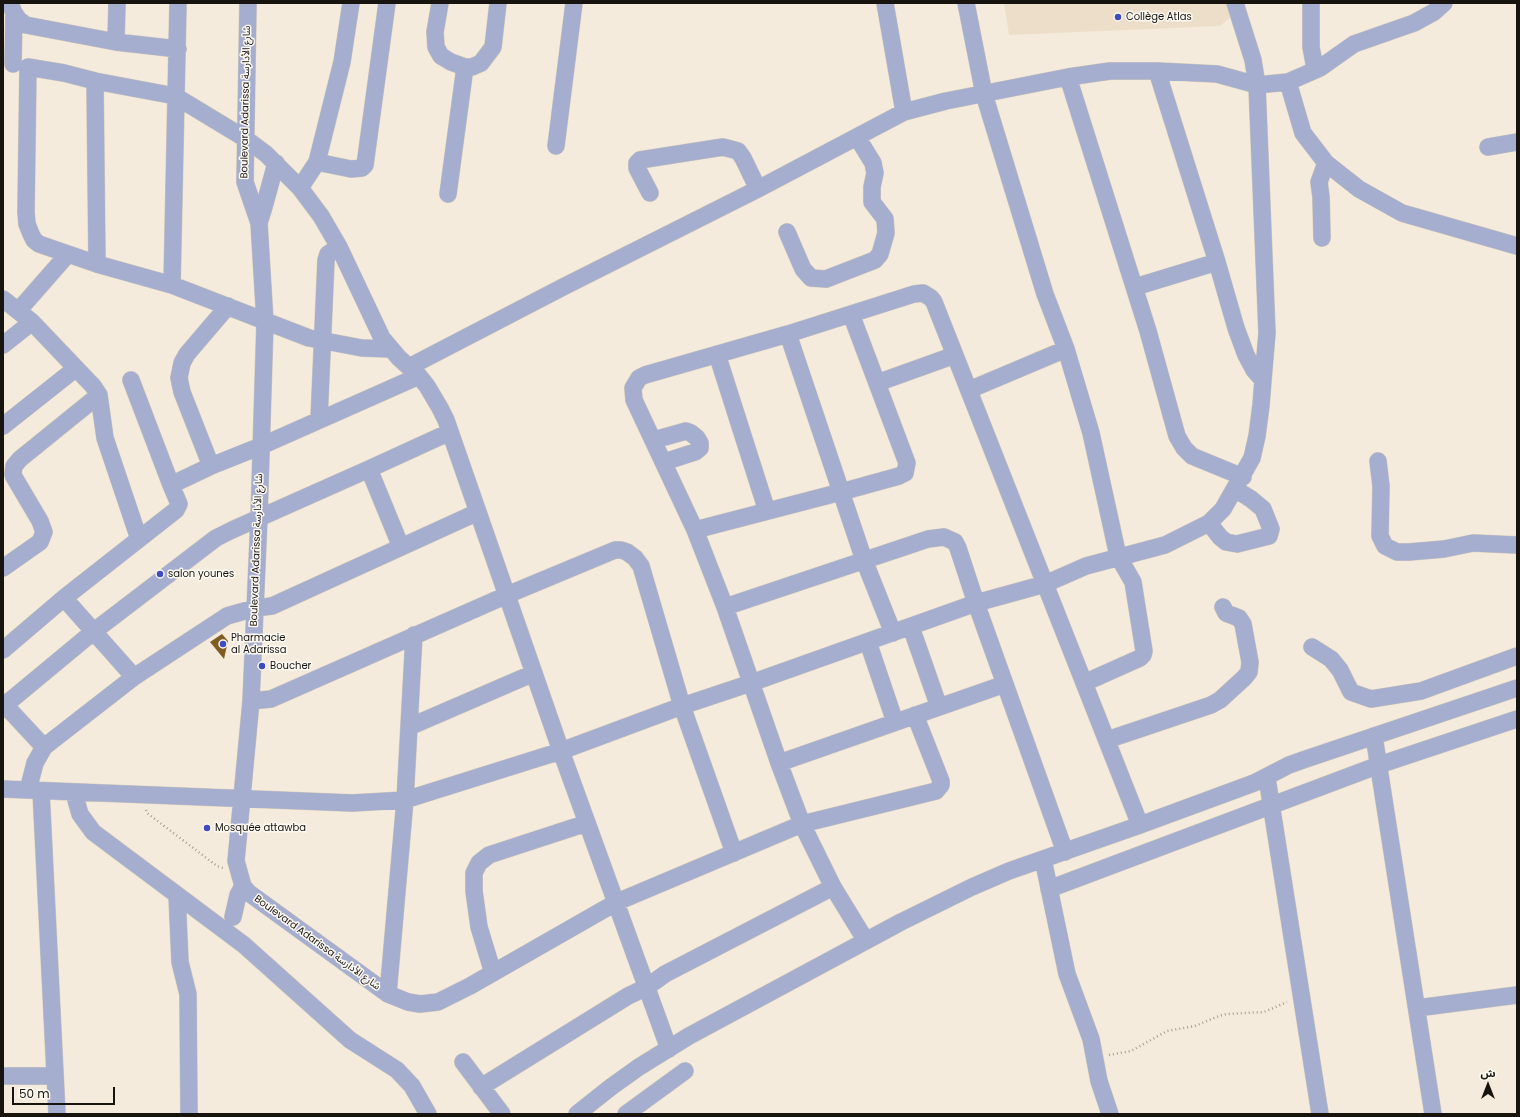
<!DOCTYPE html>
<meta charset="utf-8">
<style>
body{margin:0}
#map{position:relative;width:1520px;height:1117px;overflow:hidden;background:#f5ebdc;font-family:Poppins,"Noto Sans Arabic",sans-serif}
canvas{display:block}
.frame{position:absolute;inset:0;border:4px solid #17140f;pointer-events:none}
.north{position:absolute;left:1468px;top:1065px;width:40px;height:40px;-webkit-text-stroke:3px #fdf9f3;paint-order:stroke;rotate:0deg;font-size:11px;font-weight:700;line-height:16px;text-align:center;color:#17140f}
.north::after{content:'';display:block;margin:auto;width:14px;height:18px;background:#17140f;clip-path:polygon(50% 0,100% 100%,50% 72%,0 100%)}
.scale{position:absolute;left:12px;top:1087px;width:103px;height:18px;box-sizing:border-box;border:2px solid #17140f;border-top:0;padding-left:5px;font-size:12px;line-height:14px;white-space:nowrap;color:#17140f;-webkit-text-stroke:3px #fdf9f3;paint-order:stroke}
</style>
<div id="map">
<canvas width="1520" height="1117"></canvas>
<div class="frame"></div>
<div class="north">ش</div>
<div class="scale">50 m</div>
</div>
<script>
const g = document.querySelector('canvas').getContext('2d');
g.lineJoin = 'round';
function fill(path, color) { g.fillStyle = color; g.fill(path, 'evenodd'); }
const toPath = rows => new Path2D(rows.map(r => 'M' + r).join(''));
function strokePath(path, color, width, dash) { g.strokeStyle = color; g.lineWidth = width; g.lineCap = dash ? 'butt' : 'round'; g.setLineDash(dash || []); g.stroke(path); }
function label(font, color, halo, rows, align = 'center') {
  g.font = font + ' Poppins,"Noto Sans Arabic",sans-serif'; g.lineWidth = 3; g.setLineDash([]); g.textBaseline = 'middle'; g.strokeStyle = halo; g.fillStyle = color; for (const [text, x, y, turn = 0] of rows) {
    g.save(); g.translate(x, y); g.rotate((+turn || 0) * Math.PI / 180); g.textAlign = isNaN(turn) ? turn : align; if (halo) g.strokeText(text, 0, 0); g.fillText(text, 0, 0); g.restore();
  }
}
fill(toPath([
 [1004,3,1240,3,1242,8,1220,26,1009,35]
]), '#eddec9');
fill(toPath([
 [222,634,228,641,224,659,210,642]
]), '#7f5c22');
const minor = toPath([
 [10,3,14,13,19,20,26,25,116,42,178,49],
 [248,3,245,182,259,223,265,322,259,518,251,701,236,861,243,886,249,893,388,994,408,1002,420,1004,438,1002,470,986,617,902,802,824,936,791,941,785,941,781,915,715],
 [440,3,435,32,436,47,441,56,451,62,465,67,472,67,481,63,493,47,498,3],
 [885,3,904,112],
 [966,3,984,94,1045,294,1066,349,1091,433,1118,556,1133,582,1144,651,1143,655,1140,658,1084,683],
 [1235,3,1253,60,1257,85,1288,82,1320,68,1354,44,1414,23,1434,12,1444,3],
 [1311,3,1311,47,1314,63,1320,68],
 [116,42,117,3],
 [13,64,14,13],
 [1068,77,1148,331,1177,436,1184,448,1192,456,1243,477],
 [95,81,97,264],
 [1288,82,1303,133,1326,163,1359,189,1402,213,1517,246],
 [556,146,574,3],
 [1488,147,1517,142],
 [317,162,351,169,362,168,365,165,387,3],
 [300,188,317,162,342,62,351,3],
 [650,193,637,168,637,163,640,160,723,147,738,151,743,158,758,189],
 [448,194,465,67],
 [259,223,264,207,276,163],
 [787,232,803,269,811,278,826,279,875,260,880,254,886,233,885,219,872,202,872,187,875,173,873,163,857,137],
 [1322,238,1321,197,1319,182,1326,163],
 [172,285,178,3],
 [1135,287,1217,262],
 [3,299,32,322,93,386,99,395,105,438,139,539],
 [18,311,68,254],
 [788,334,864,560,893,633],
 [3,345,32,322],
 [390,349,362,348,309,338,172,285,97,264,39,244,34,240,31,234,27,224,26,212,28,67,64,73,95,81,175,96,246,139,266,154,300,188,321,216,339,247,382,338,399,358,419,376,427,386,440,408,446,420,561,751,669,1049],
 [717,354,767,511],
 [409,367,565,286,758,189,904,112,946,101,1068,77,1110,71,1157,71,1217,74,1257,85,1267,333,1263,380],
 [131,380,171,485],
 [877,383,955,355],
 [969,390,1066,349],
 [319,420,326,260,328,254,339,247],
 [3,426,75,369],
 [654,440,686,431,691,433,697,438,700,443,700,448,695,452,664,462],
 [1378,461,1381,486,1380,536,1385,546,1397,552,1409,552,1444,549,1473,543,1517,545],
 [211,466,182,392,179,378,182,363,187,354,228,306],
 [369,469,401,547],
 [1209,523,1220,537,1226,542,1237,544,1269,536,1271,529,1263,509,1251,499,1235,489],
 [695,530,841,492,899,476,905,473,907,463,851,314],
 [3,568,40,542,44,532,40,521,14,477,13,474,14,466,20,459,99,395],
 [64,598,134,677],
 [725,607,928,539,944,537,955,542,958,548,976,603,1065,852],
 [911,627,939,707],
 [868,642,895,722],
 [1312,647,1331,659,1340,670,1351,692,1371,699,1421,691,1517,656],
 [3,650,64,598,176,510,179,504,171,485,211,466,261,446,419,376],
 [251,701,271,699,507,595,615,550,621,550,627,552,635,558,641,566,682,706,734,853],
 [3,703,44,747],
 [5,705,93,632,216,538,232,530,369,469,450,432],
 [409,727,534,673],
 [1374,736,1433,1114],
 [1107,740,1211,705,1220,700,1244,678,1249,672,1250,662,1243,624,1239,618,1226,613,1223,607],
 [779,763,1005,684],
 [1267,778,1320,1114],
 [3,789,352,803,405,800,561,751,682,706,751,683,976,603,1045,584,1086,566,1165,545,1209,523,1223,509,1252,458,1257,436,1261,405,1263,380,1254,370,1246,355,1236,328,1217,262,1157,71],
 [28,790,35,763,44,747,134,677,227,616,255,608,272,606,478,512],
 [41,791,57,1114],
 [74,793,80,814,93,832,244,945,350,1040,397,1070,412,1086,428,1114],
 [1043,859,1067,974,1091,1039,1099,1081,1110,1114],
 [1049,889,1379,765,1517,719],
 [177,895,180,962,188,994,189,1114],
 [233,917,238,895,243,886],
 [866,941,833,887,802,824,779,763,725,607,695,530,634,400,633,388,639,378,645,375,788,334,914,294,923,293,931,298,934,302,1140,825],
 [493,973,479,927,474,891,474,873,479,863,489,855,587,823],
 [388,994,405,800,414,635],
 [1417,1008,1517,995],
 [463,1062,502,1114],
 [3,1076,55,1076],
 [481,1087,628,996,647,987,665,974,833,887],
 [577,1114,611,1087,639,1067,689,1036,901,922,972,887,1009,871,1140,825,1254,783,1289,765,1303,760,1517,688],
 [626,1114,685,1071]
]);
strokePath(minor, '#d1c9bb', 18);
strokePath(toPath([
 [146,810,147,813,217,866,223,868],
 [1109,1055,1131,1051,1167,1031,1195,1026,1219,1016,1227,1014,1264,1012,1287,1002]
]), '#a59e92', 2.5, [1, 3]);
strokePath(minor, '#a5aecf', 17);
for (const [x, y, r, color] of [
 [1118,17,4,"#3f4cc0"],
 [160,574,4,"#3f4cc0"],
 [223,644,4,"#3f4cc0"],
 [262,666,4,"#3f4cc0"],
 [207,828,4,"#3f4cc0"]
]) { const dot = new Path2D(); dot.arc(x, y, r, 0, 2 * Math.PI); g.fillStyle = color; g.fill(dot); strokePath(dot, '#fdf9f3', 1.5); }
label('10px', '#17140f', '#fdf9f3', [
 ["Collège Atlas",1126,17],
 ["salon younes",168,574],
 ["Pharmacie",231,638],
 ["al Adarissa",231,650],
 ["Boucher",270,666],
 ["Mosquée attawba",215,828]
], 'left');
label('10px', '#17140f', '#fdf9f3', [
 ["Boulevard Adarissa شارع الأدارسة",246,102,-89],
 ["Boulevard Adarissa شارع الأدارسة",257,550,-88],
 ["Boulevard Adarissa شارع الأدارسة",317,943,36]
]);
</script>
